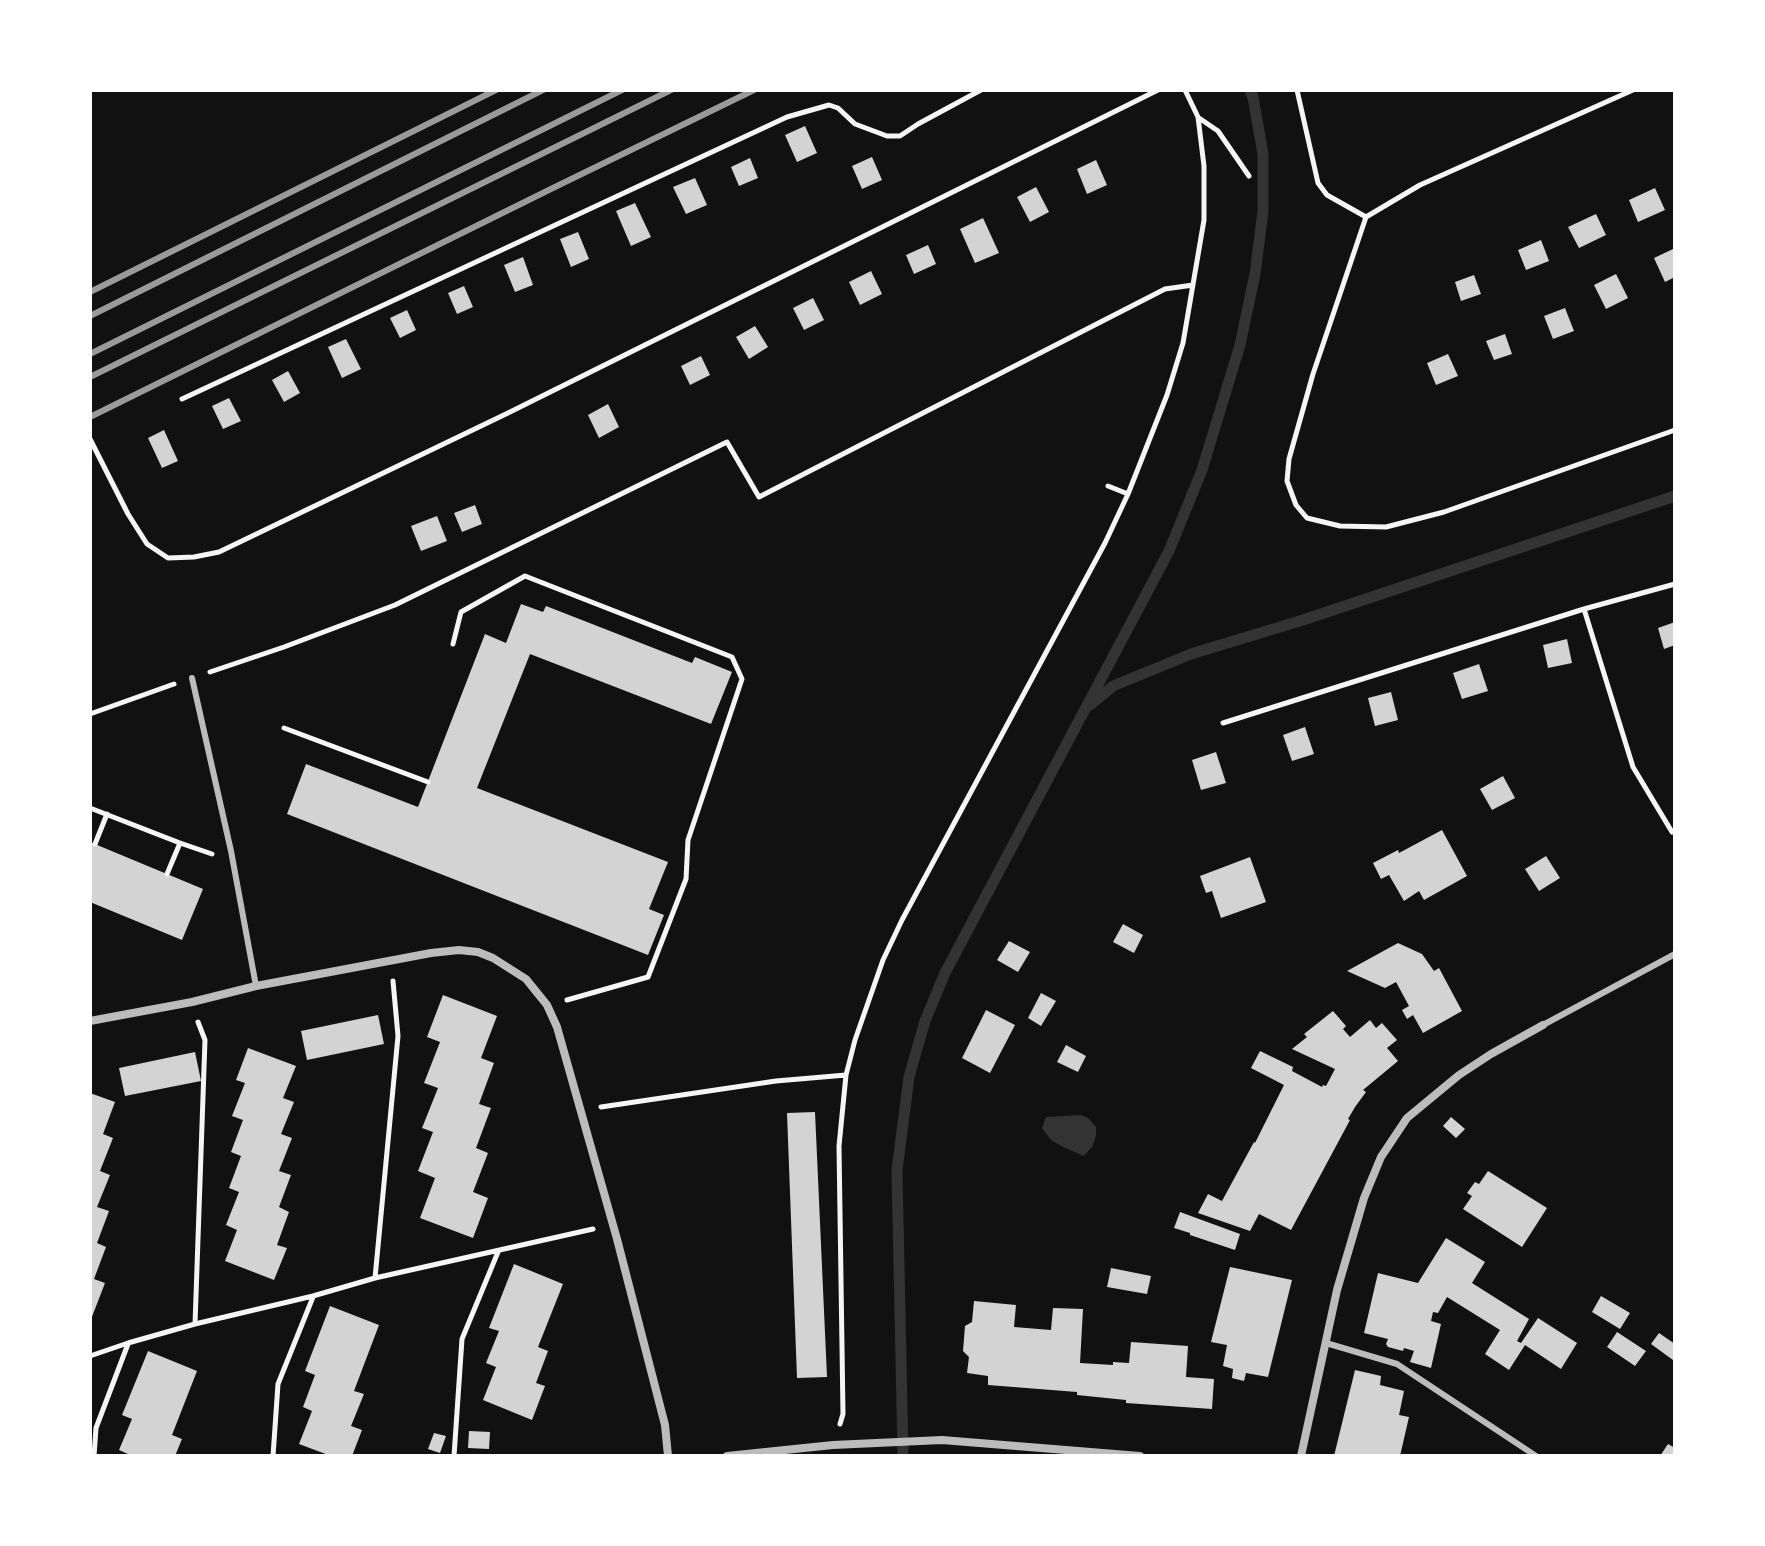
<!DOCTYPE html>
<style>
body{margin:0}
#map{position:relative;width:1765px;height:1546px;overflow:hidden;background:#111;font-family:Barlow,sans-serif}
canvas{display:block}
.frame{position:absolute;inset:0;border:92px solid #fff;pointer-events:none}
</style>
<div id="map">
<canvas width="1765" height="1546"></canvas>
<div class="frame"></div>
</div>
<script>
const g = document.querySelector('canvas').getContext('2d');
g.lineJoin = 'round';
function fill(path, color) { g.fillStyle = color; g.fill(path, 'evenodd'); }
const toPath = rows => new Path2D(rows.map(r => 'M' + r).join(''));
function strokePath(path, color, width, dash) { g.strokeStyle = color; g.lineWidth = width; g.lineCap = dash ? 'butt' : 'round'; g.setLineDash(dash || []); g.stroke(path); }
fill(toPath([
 [1081,1115,1088,1118,1096,1127,1096,1136,1092,1147,1084,1156,1063,1147,1051,1140,1042,1128,1046,1117]
]), '#333');
strokePath(toPath([
 [1090,705,1113,686,1191,654,1303,620,1675,496],
 [903,1456,897,1170,909,1077,925,1021,945,973,1169,551,1202,470,1240,345,1255,274,1263,211,1263,154,1253,97,1250,90]
]), '#333', 11);
fill(toPath([
 [805,126,817,153,797,162,785,135],
 [872,157,882,180,862,189,852,166],
 [750,158,758,178,739,186,731,167],
 [1096,160,1107,185,1087,194,1077,169],
 [695,178,707,205,686,214,673,187],
 [1036,187,1049,212,1030,222,1017,197],
 [1655,188,1665,210,1638,222,1629,200],
 [635,203,651,237,631,246,616,211],
 [1596,214,1606,235,1579,248,1568,227],
 [983,218,999,253,975,263,960,229],
 [578,232,589,259,571,267,560,239],
 [1541,240,1549,261,1526,270,1518,250],
 [928,245,936,264,914,274,906,255],
 [1673,249,1675,254,1675,277,1665,282,1654,258],
 [523,257,533,285,515,292,504,265],
 [871,271,882,294,860,305,849,282],
 [1616,274,1628,298,1606,309,1594,285],
 [1474,275,1481,294,1461,301,1455,282],
 [464,286,473,307,457,314,448,293],
 [813,298,824,320,804,330,793,308],
 [1565,308,1574,331,1553,339,1544,316],
 [407,310,416,330,400,338,390,318],
 [755,326,768,347,749,359,736,337],
 [1505,334,1512,354,1494,360,1486,341],
 [346,339,361,369,342,378,328,347],
 [1448,354,1458,376,1436,385,1427,363],
 [701,356,710,375,690,385,681,366],
 [288,371,300,393,284,402,272,380],
 [229,398,241,421,223,429,212,406],
 [608,404,619,427,599,438,588,415],
 [164,430,178,461,162,468,148,438],
 [475,505,482,524,462,532,454,513],
 [437,516,447,541,421,551,411,526],
 [521,604,543,612,546,606,692,663,695,657,732,672,711,724,530,654,477,788,668,862,649,909,664,915,648,955,287,814,306,764,418,807,485,634,506,643],
 [1675,622,1675,645,1664,649,1658,628],
 [1567,639,1572,663,1548,668,1543,645],
 [1479,664,1488,691,1462,699,1453,673],
 [1391,692,1398,720,1375,726,1368,698],
 [1305,727,1314,754,1292,761,1283,735],
 [1216,752,1226,783,1201,790,1192,760],
 [1503,776,1515,798,1492,810,1480,789],
 [1442,830,1467,876,1424,900,1419,891,1404,901,1389,875,1381,879,1373,863,1398,850,1399,853],
 [90,842,203,889,182,940,90,902],
 [1546,856,1560,878,1539,891,1525,869],
 [1250,857,1266,902,1221,918,1212,891,1206,893,1200,876],
 [1123,924,1143,935,1134,953,1113,942],
 [1009,941,1030,952,1018,972,997,960],
 [1398,943,1422,954,1434,971,1439,968,1462,1011,1423,1033,1413,1015,1407,1019,1402,1010,1409,1006,1396,982,1385,988,1347,971],
 [1041,993,1056,1001,1041,1026,1028,1018],
 [443,995,497,1016,481,1058,494,1063,479,1104,491,1108,476,1148,488,1153,473,1192,488,1198,473,1238,420,1218,435,1178,418,1171,433,1132,422,1128,438,1088,424,1083,440,1042,427,1037],
 [986,1010,1015,1025,990,1073,962,1058],
 [1333,1011,1346,1026,1343,1029,1350,1037,1370,1020,1376,1028,1382,1023,1397,1040,1387,1048,1398,1061,1363,1090,1366,1092,1355,1107,1348,1119,1350,1120,1291,1230,1259,1214,1250,1231,1198,1213,1208,1194,1222,1201,1254,1142,1255,1143,1284,1085,1251,1068,1260,1051,1293,1067,1292,1071,1322,1087,1323,1085,1326,1086,1335,1069,1292,1049,1307,1037,1304,1034],
 [378,1015,384,1044,307,1060,301,1031],
 [1066,1045,1086,1056,1078,1072,1057,1062],
 [248,1048,296,1066,283,1098,294,1102,281,1134,292,1138,279,1171,291,1175,279,1207,289,1212,277,1245,287,1248,274,1280,225,1261,237,1230,226,1225,239,1192,229,1188,241,1156,231,1152,243,1120,232,1116,245,1083,236,1080],
 [195,1052,201,1081,125,1096,119,1068],
 [90,1093,115,1102,103,1134,113,1138,100,1171,110,1175,97,1207,109,1211,97,1243,106,1247,94,1279,105,1283,90,1322],
 [815,1112,827,1377,797,1378,787,1113],
 [1451,1117,1465,1129,1456,1138,1443,1126],
 [1488,1171,1547,1208,1522,1247,1463,1209,1472,1196,1467,1193,1475,1182,1479,1184],
 [1180,1212,1240,1234,1235,1250,1190,1235,1190,1233,1174,1228],
 [1446,1238,1485,1262,1472,1283,1529,1319,1517,1341,1521,1343,1538,1318,1577,1343,1561,1369,1525,1345,1509,1370,1485,1354,1500,1330,1447,1297,1438,1313,1433,1312,1431,1321,1441,1324,1431,1368,1410,1362,1414,1351,1404,1348,1403,1351,1388,1347,1386,1344,1388,1339,1364,1333,1378,1273,1418,1283],
 [514,1264,563,1284,538,1347,548,1351,536,1383,545,1386,532,1420,483,1400,496,1367,486,1363,499,1331,489,1328],
 [1230,1267,1292,1280,1268,1377,1246,1373,1244,1381,1232,1378,1233,1369,1223,1366,1227,1345,1211,1342],
 [1111,1268,1151,1276,1147,1294,1107,1287],
 [1601,1296,1630,1313,1620,1329,1592,1312],
 [974,1301,1016,1305,1014,1327,1051,1330,1053,1308,1083,1309,1080,1363,1113,1365,1113,1362,1129,1363,1131,1342,1188,1346,1186,1377,1214,1379,1212,1409,1126,1403,1126,1400,1077,1395,1077,1392,988,1385,988,1376,967,1373,969,1357,963,1351,965,1326,972,1322],
 [330,1306,379,1325,354,1391,364,1394,351,1426,362,1430,352,1456,331,1456,299,1444,312,1411,303,1407,315,1375,305,1371],
 [1617,1332,1646,1351,1635,1366,1607,1347],
 [1659,1333,1675,1344,1673,1360,1651,1344],
 [148,1351,197,1371,172,1435,182,1439,175,1456,128,1456,128,1454,119,1450,132,1419,122,1415],
 [1355,1370,1381,1376,1380,1385,1404,1391,1399,1415,1409,1417,1400,1456,1334,1456],
 [469,1431,490,1432,489,1449,468,1448],
 [434,1433,446,1436,440,1453,428,1449],
 [1668,1444,1675,1448,1675,1456,1660,1456]
]), '#d3d3d3');
strokePath(toPath([
 [1297,90,1318,183,1327,195,1366,217],
 [1633,90,1420,185,1366,217,1313,374,1289,459,1287,481,1296,505,1307,518,1340,526,1386,527,1444,512,1675,430],
 [1199,118,1218,131,1249,176],
 [182,399,787,117,829,105,838,108,855,124,887,136,900,136,918,124,981,90],
 [90,439,128,514,147,544,168,558,194,557,219,552,508,413,1158,90],
 [1108,486,1128,494],
 [1584,609,1633,767,1672,832],
 [453,644,461,612,525,576,732,657,742,679,688,840,686,879,648,977,567,1000],
 [210,672,284,647,395,605,727,442,759,497,1165,289,1193,285],
 [90,714,174,684],
 [1223,723,1584,609,1675,584],
 [284,728,428,782],
 [90,808,180,843,212,854],
 [95,844,107,814],
 [167,874,180,843],
 [601,1107,776,1081,846,1075],
 [375,1278,398,1036,393,981],
 [195,1324,205,1040,198,1022],
 [90,1356,128,1343,195,1324,313,1296,375,1278,593,1229],
 [840,1424,843,1414,839,1146,846,1075,855,1040,883,960,902,920,1105,543,1128,494,1167,395,1183,343,1204,220,1204,166,1198,117,1185,90],
 [94,1456,96,1428,128,1344],
 [273,1456,278,1384,313,1297],
 [454,1456,462,1339,498,1252]
]), '#f5f5f5', 5);
strokePath(toPath([
 [192,678,231,851,256,986],
 [1543,1025,1675,954],
 [1326,1343,1397,1364,1536,1456]
]), '#bcbcbc', 6);
strokePath(toPath([
 [90,1021,192,1002,256,986,431,953,459,950,478,952,493,958,526,979,547,1005,557,1027,617,1239,665,1425,668,1456],
 [727,1456,833,1445,942,1440,1140,1456],
 [1301,1456,1337,1290,1364,1198,1381,1157,1407,1118,1459,1075,1491,1054,1543,1025]
]), '#bcbcbc', 8);
strokePath(toPath([
 [90,292,496,90],
 [90,316,543,90],
 [90,354,622,90],
 [90,377,671,90],
 [90,417,557,186,754,90]
]), '#9a9a9a', 6);
</script>
